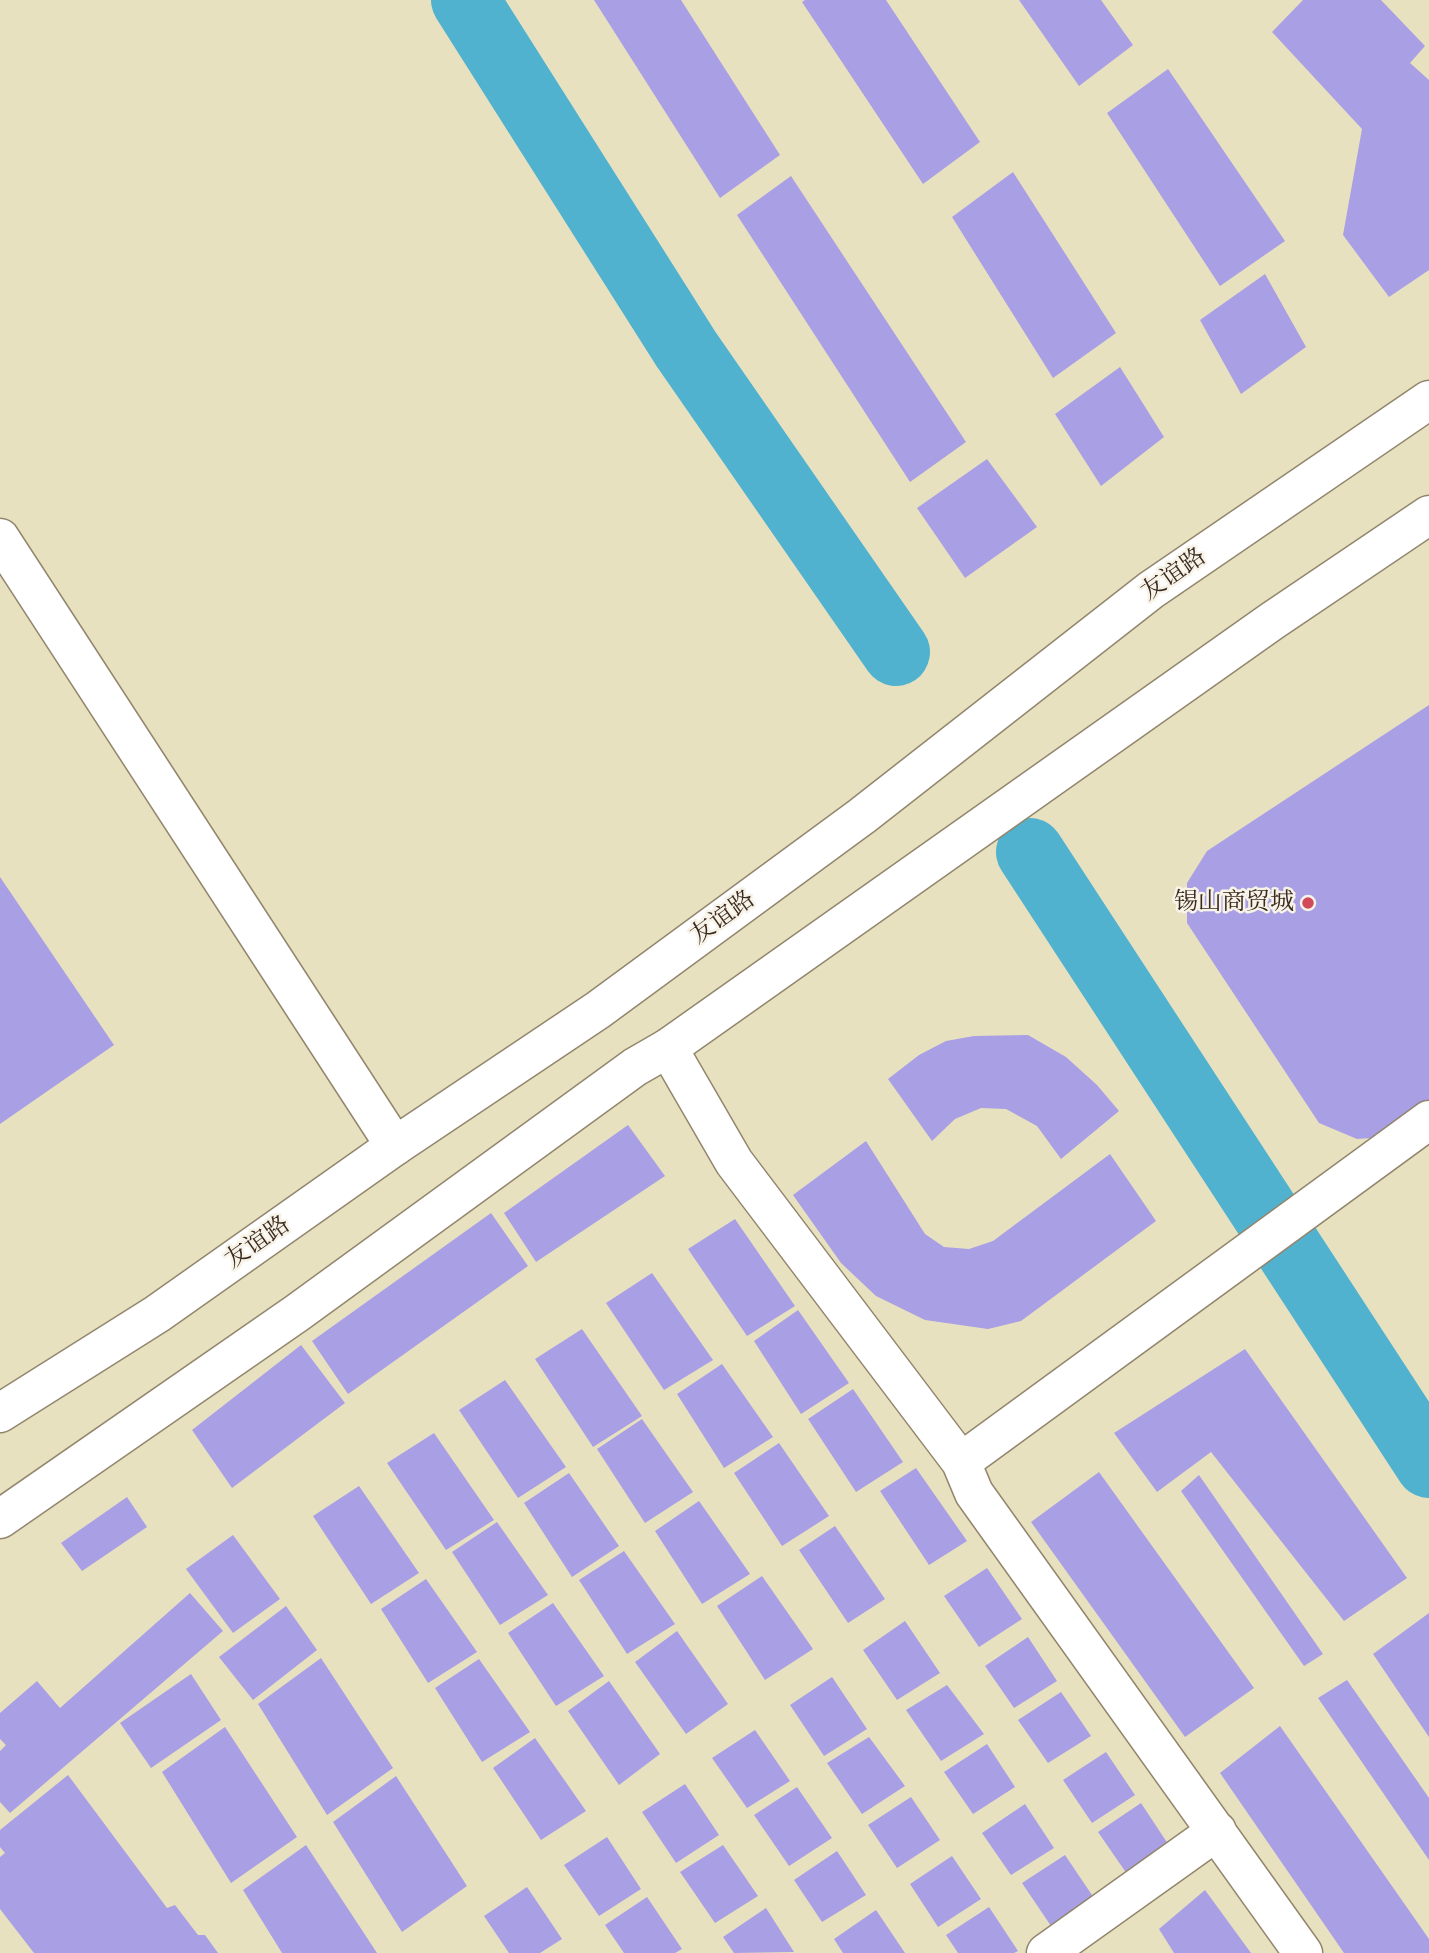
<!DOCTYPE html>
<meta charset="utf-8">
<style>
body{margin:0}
canvas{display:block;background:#e8e1bf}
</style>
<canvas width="1429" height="1953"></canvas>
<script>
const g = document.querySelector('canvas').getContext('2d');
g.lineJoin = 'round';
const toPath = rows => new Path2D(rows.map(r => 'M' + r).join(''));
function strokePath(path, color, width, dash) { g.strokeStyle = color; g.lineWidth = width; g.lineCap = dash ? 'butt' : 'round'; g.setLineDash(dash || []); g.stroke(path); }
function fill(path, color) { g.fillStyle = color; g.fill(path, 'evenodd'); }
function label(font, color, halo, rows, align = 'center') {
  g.font = font + ' "Old Standard TT","Noto Serif SC",serif'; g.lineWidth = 5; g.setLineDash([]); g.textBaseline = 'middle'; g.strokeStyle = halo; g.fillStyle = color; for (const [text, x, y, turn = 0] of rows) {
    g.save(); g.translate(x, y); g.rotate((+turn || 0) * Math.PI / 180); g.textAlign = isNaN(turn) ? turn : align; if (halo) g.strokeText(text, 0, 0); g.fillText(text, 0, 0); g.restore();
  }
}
strokePath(toPath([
 [465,0,686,349,896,652],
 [1030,852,1429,1464]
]), '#51b2cf', 68);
fill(toPath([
 [594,0,681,0,780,155,720,198],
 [805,0,886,0,980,142,923,184,802,2],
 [1019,0,1101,0,1133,45,1079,86],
 [1303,0,1381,0,1425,46,1410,63,1429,80,1429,270,1389,297,1343,235,1362,129,1272,32],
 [1168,69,1285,241,1220,286,1107,113],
 [1013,172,1116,333,1053,378,952,217],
 [791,176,966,442,910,482,737,215],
 [1265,274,1306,347,1241,394,1200,320],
 [1120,367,1164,437,1101,486,1055,414],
 [987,459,1037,527,965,578,917,508],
 [1429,705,1429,1108,1387,1137,1357,1139,1319,1123,1187,923,1187,883,1207,851],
 [0,877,114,1045,0,1124],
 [1028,1035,1066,1057,1097,1085,1119,1111,1061,1159,1037,1126,1006,1109,981,1108,955,1119,932,1141,888,1079,919,1055,946,1041,974,1036],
 [628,1125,665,1176,536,1262,504,1213],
 [866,1141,925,1234,944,1247,969,1249,993,1241,1110,1154,1156,1221,1021,1321,988,1329,925,1320,876,1296,841,1263,793,1195],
 [491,1213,528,1266,348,1394,312,1341],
 [735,1219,795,1306,747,1336,688,1249],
 [652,1273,713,1360,664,1390,606,1303],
 [798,1310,849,1383,801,1414,754,1341],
 [582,1329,642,1416,593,1447,535,1359],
 [301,1345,345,1403,232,1488,192,1430],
 [1245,1349,1407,1578,1344,1621,1211,1452,1157,1492,1114,1433],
 [722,1364,773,1437,724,1468,677,1394],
 [505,1380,566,1467,518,1498,459,1410],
 [853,1389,903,1462,856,1492,808,1419],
 [642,1419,693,1492,645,1523,597,1449],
 [434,1433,494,1520,446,1550,387,1463],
 [779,1443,829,1516,782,1546,734,1473],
 [916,1468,967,1541,929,1565,880,1491],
 [1099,1472,1254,1688,1185,1737,1031,1522],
 [569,1473,619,1546,572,1577,524,1503],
 [1199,1475,1323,1654,1304,1666,1181,1491],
 [359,1486,419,1573,371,1604,313,1516],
 [127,1497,147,1527,82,1571,61,1543],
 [699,1501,750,1574,702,1604,655,1531],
 [497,1522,548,1595,500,1625,452,1552],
 [835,1526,885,1599,848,1623,799,1550],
 [233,1535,280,1599,233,1633,186,1569],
 [624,1551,675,1624,627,1654,579,1580],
 [987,1568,1022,1619,979,1647,944,1596],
 [762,1576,813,1649,765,1680,717,1606],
 [426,1579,477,1652,428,1683,381,1609],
 [190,1593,223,1631,10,1813,0,1802,0,1751,6,1745,0,1739,0,1713,37,1681,60,1708],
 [553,1603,604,1676,556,1706,508,1633],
 [286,1606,317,1650,253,1700,219,1657],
 [1429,1613,1429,1737,1373,1654],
 [905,1621,940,1673,897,1700,863,1650],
 [677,1631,728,1704,686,1734,635,1662],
 [1028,1637,1057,1681,1014,1708,985,1666],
 [321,1658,393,1768,327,1815,258,1704],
 [479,1659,530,1732,482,1762,435,1688],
 [191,1674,221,1720,151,1768,120,1723],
 [832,1677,867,1729,824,1756,790,1705],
 [1347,1680,1429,1798,1429,1860,1318,1698],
 [609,1681,660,1754,619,1785,568,1711],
 [947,1685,984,1734,941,1761,906,1710],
 [1061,1692,1091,1736,1048,1763,1018,1720],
 [1280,1726,1429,1939,1429,1953,1344,1953,1220,1773],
 [225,1727,297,1837,231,1883,162,1772],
 [755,1730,790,1781,747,1808,712,1758],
 [869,1737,905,1786,862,1814,827,1763],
 [535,1738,586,1811,541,1840,493,1768],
 [987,1744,1015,1787,973,1814,944,1772],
 [1106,1752,1135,1795,1092,1823,1063,1780],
 [68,1775,167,1908,175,1905,198,1935,205,1935,218,1953,34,1953,0,1909,0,1857,5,1853,0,1847,0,1830],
 [396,1776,467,1886,402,1932,333,1822],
 [685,1784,719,1835,676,1863,642,1812],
 [797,1787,832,1838,789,1866,754,1815],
 [911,1797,940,1840,897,1868,868,1825],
 [1141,1803,1170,1847,1127,1874,1098,1832],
 [1025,1804,1054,1848,1011,1875,982,1833],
 [607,1837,641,1889,599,1916,564,1865],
 [306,1845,377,1953,282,1953,243,1890],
 [723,1845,758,1896,715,1923,680,1872],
 [837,1851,866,1895,822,1922,794,1880],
 [1065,1855,1094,1898,1051,1926,1022,1883],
 [952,1856,981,1899,938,1927,910,1884],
 [527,1887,562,1939,540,1953,509,1953,484,1916],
 [1205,1890,1251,1953,1174,1953,1159,1929],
 [647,1897,682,1949,675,1953,624,1953,605,1925],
 [989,1907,1018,1951,1014,1953,958,1953,946,1935],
 [766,1908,794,1952,734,1953,723,1937],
 [876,1910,905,1953,843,1953,834,1939]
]), '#a99fe5');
const minor = toPath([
 [0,538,395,1146],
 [668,1048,734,1162,961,1462,974,1493,1303,1953],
 [961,1462,1429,1120],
 [1046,1953,1217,1831]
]);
const primary = toPath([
 [0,1413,157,1314,395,1146,598,1010,862,816,1151,590,1429,400],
 [0,1519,297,1313,635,1067,668,1048,1272,621,1429,515]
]);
strokePath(minor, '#92866e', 41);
strokePath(primary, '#92866e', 41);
strokePath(minor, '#fff', 38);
strokePath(primary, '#fff', 38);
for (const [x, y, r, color] of [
 [1308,903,7,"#d1495b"]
]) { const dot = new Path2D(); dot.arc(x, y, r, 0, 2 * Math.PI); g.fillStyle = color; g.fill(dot); strokePath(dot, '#f7f3e8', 2.5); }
label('24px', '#3b2a1e', '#f7f3e8', [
 ["友谊路",1174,575,-35],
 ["友谊路",723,918,-36],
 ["友谊路",258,1243,-35]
]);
label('24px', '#3b2a1e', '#f7f3e8', [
 ["锡山商贸城",1294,903]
], 'right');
</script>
